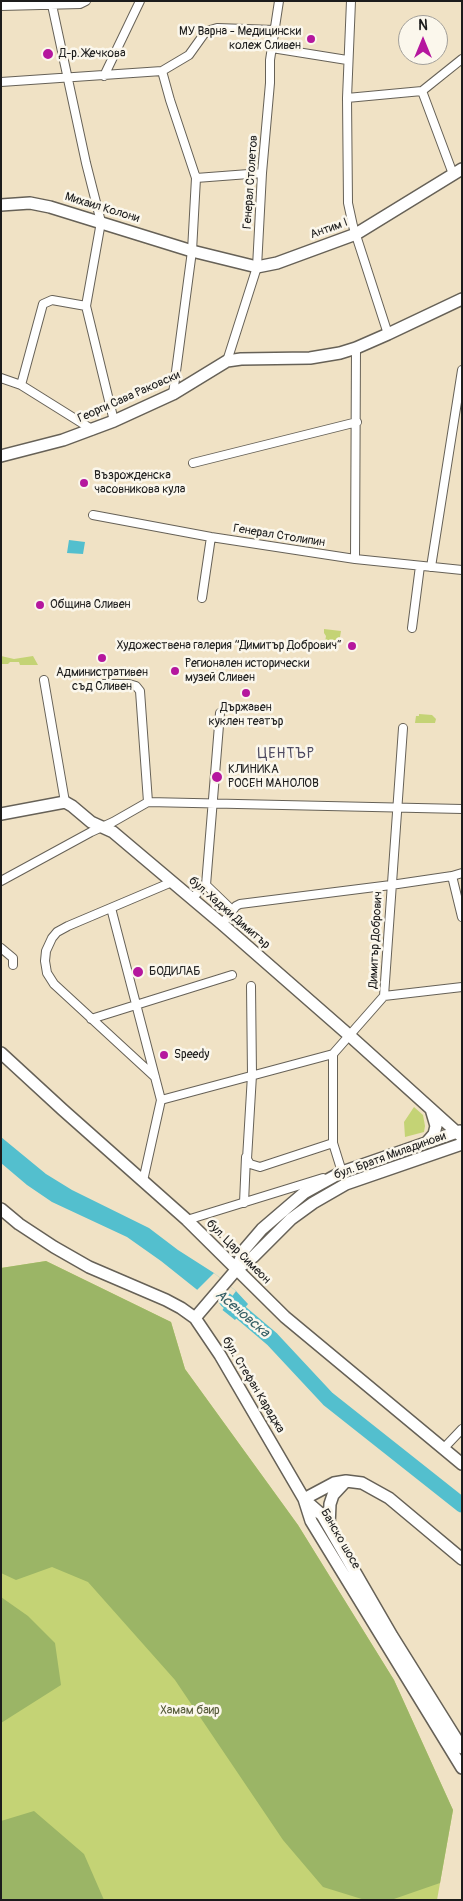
<!DOCTYPE html>
<meta charset="utf-8">
<style>
body{margin:0}
#map{position:relative;width:463px;height:1901px;overflow:hidden;background:#f0e2c5;font-family:Pangolin,sans-serif}
canvas{display:block}
.frame{position:absolute;inset:0;border:2px solid #1c1c1c;pointer-events:none}
.north{position:absolute;left:398px;top:15px;width:50px;height:50px;box-sizing:border-box;background:#fbf7ec;border:1px solid #a29f99;border-radius:50%;rotate:0deg;font-size:14px;font-weight:700;line-height:20px;text-align:center;color:#1c1c1c}
.north::after{content:'';display:block;margin:auto;width:18px;height:22px;background:#b5179e;clip-path:polygon(50% 0,100% 100%,50% 72%,0 100%)}
</style>
<div id="map">
<canvas width="463" height="1901"></canvas>
<div class="frame"></div>
<div class="north">N</div>
</div>
<script>
const g = document.querySelector('canvas').getContext('2d');
g.lineJoin = 'round';
function fill(path, color) { g.fillStyle = color; g.fill(path, 'evenodd'); }
const toPath = rows => new Path2D(rows.map(r => 'M' + r).join(''));
function strokePath(path, color, width, dash) { g.strokeStyle = color; g.lineWidth = width; g.lineCap = dash ? 'butt' : 'round'; g.setLineDash(dash || []); g.stroke(path); }
function label(font, color, halo, rows, align = 'center') {
  g.font = font + ' Pangolin,sans-serif'; g.lineWidth = 5; g.setLineDash([]); g.textBaseline = 'middle'; g.strokeStyle = halo; g.fillStyle = color; for (const [text, x, y, turn = 0] of rows) {
    g.save(); g.translate(x, y); g.rotate((+turn || 0) * Math.PI / 180); g.textAlign = isNaN(turn) ? turn : align; if (halo) g.strokeText(text, 0, 0); g.fillText(text, 0, 0); g.restore();
  }
}
fill(toPath([
 [324,629,341,631,340,637,332,643,325,642,326,636,324,633],
 [1,656,14,659,33,656,38,665,20,665,19,662,10,662,8,664,1,664],
 [419,714,432,715,436,719,435,723,415,723,416,716,419,716],
 [414,1107,423,1115,425,1126,424,1132,405,1137,404,1122],
 [46,1261,171,1322,185,1369,298,1525,394,1680,453,1810,437,1900,1,1900,1,1268]
]), '#c4d375');
fill(toPath([
 [46,1261,171,1322,185,1369,298,1525,394,1680,453,1810,440,1883,391,1900,365,1900,323,1887,283,1840,175,1680,88,1582,52,1567,16,1580,1,1573,1,1268],
 [1,1597,28,1616,55,1643,61,1685,1,1723],
 [34,1811,84,1854,104,1900,1,1900,1,1821]
]), '#9bb566');
fill(toPath([
 [69,540,85,542,83,554,67,553],
 [1,1137,46,1174,72,1190,149,1228,178,1250,214,1273,236,1291,248,1304,235,1320,161,1261,127,1237,52,1202,27,1185,1,1163]
]), '#53bfce');
fill(toPath([
 [214,1273,236,1291,221,1312,195,1292]
]), '#f0e2c5');
strokePath(toPath([
 [226,1300,272,1339,328,1399,462,1505]
]), '#53bfce', 15);
const street = toPath([
 [351,1,347,98,348,203,353,226,388,334],
 [52,5,86,163,101,222,86,306,114,421],
 [1,6,80,4,86,1],
 [272,48,347,60],
 [162,71,170,100,196,178,192,251,173,394],
 [104,76,140,1],
 [1,82,162,71,189,55,204,34,210,30,217,28,274,30],
 [422,91,462,59],
 [347,98,422,91,453,174],
 [196,178,262,173],
 [227,361,257,267,262,173,270,83,270,60,279,1],
 [1,378,21,385,93,430],
 [21,385,43,304,52,300,86,306],
 [193,463,357,422],
 [93,515,211,537,355,559,462,570],
 [355,559,356,348],
 [431,567,462,370],
 [202,598,211,537],
 [412,628,420,566],
 [44,680,65,802],
 [101,684,129,684,136,686,140,691,148,802],
 [148,802,462,809],
 [452,876,462,917],
 [1,881,91,832,113,822,148,802],
 [206,885,220,713],
 [192,898,206,885,232,910],
 [111,908,161,1100,143,1181],
 [222,924,236,906,240,904,391,885,452,876,462,873],
 [1,948,13,958,13,965],
 [251,986,252,1075,247,1159,250,1164,260,1167,333,1143],
 [384,996,462,987],
 [91,1019,232,975],
 [333,1054,333,1143,342,1172,339,1173],
 [155,1077,54,984,47,973,45,961,46,951,52,938,57,932,68,926,172,882],
 [161,1100,333,1054,384,996,403,728],
 [244,1203,246,1157],
 [187,1220,323,1178],
 [443,1449,462,1429]
]);
const secondary = toPath([
 [1,205,30,203,50,207,192,251,257,267,277,263,356,234,462,169],
 [1,456,63,440,114,421,173,394,227,361,241,359,310,358,340,353,356,348,388,334,462,299],
 [1,814,65,802,72,806,91,822,113,832,222,924,350,1036,462,1137],
 [1,1053,63,1110,187,1220,285,1317,462,1464],
 [427,1142,434,1134,436,1126,431,1109],
 [1,1209,19,1224,54,1247,89,1267,166,1300,181,1308,195,1318,220,1355,304,1499,311,1521,462,1768],
 [236,1270,244,1250,262,1229,304,1193,342,1172,460,1131],
 [195,1318,236,1270,253,1257,291,1219,313,1203,346,1184,462,1144],
 [304,1499,334,1483,346,1481,362,1483,389,1498,462,1559],
 [306,1501,322,1515,392,1636,462,1748],
 [329,1526,330,1504,333,1495,346,1481]
]);
strokePath(street, '#666157', 10);
strokePath(secondary, '#666157', 14);
strokePath(street, '#fff', 8);
strokePath(secondary, '#fff', 11);
for (const [x, y, r, color] of [
 [311,39,5,"#b5179e"],
 [48,54,6,"#b5179e"],
 [84,483,5,"#b5179e"],
 [40,605,5,"#b5179e"],
 [352,646,5,"#b5179e"],
 [102,658,5,"#b5179e"],
 [175,671,5,"#b5179e"],
 [246,693,5,"#b5179e"],
 [217,777,6,"#b5179e"],
 [138,972,6,"#b5179e"],
 [164,1055,5,"#b5179e"]
]) { const dot = new Path2D(); dot.arc(x, y, r, 0, 2 * Math.PI); g.fillStyle = color; g.fill(dot); strokePath(dot, '#fbf7ec', 2); }
label('12px', '#1c1c1c', '#fbf7ec', [
 ["МУ Варна - Медицински",301,32,"right"],
 ["колеж Сливен",301,46,"right"],
 ["Д-р. Жечкова",59,54],
 ["Възрожденска",94,476],
 ["часовникова кула",94,490],
 ["Община Сливен",50,605],
 ["Художествена галерия ”Димитър Добрович“",342,646,"right"],
 ["Регионален исторически",185,664],
 ["музей Сливен",185,678],
 ["Административен",102,673,"center"],
 ["съд Сливен",102,687,"center"],
 ["Държавен",246,708,"center"],
 ["куклен театър",246,722,"center"],
 ["КЛИНИКА",228,770],
 ["РОСЕН МАНОЛОВ",228,784],
 ["БОДИЛАБ",149,972],
 ["Speedy",174,1055]
], 'left');
label('12px', '#1c1c1c', '#fbf7ec', [
 ["Генерал Столетов",251,182,-86],
 ["Михаил Колони",102,208,17],
 ["Антим I",329,229,-20],
 ["Георги Сава Раковски",129,397,-24],
 ["Генерал Столипин",279,536,9],
 ["бул. Хаджи Димитър",229,913,41],
 ["Димитър Добрович",376,940,-87],
 ["бул. Братя Миладинови",390,1156,-20],
 ["бул. Цар Симеон",238,1252,45],
 ["бул. Стефан Караджа",253,1385,59],
 ["Банско шосе",340,1539,60]
]);
label('12px', '#575c3b', '#fbf7ec', [
 ["Хамам баир",190,1711]
]);
g.letterSpacing = '1px';
label('14px', '#4e4a61', '#fbf7ec', [
 ["ЦЕНТЪР",286,754]
]);
g.letterSpacing = '0px';
label('italic 14px', '#325d63', '#fbf7ec', [
 ["Асеновска",242,1314,40]
]);
</script>
